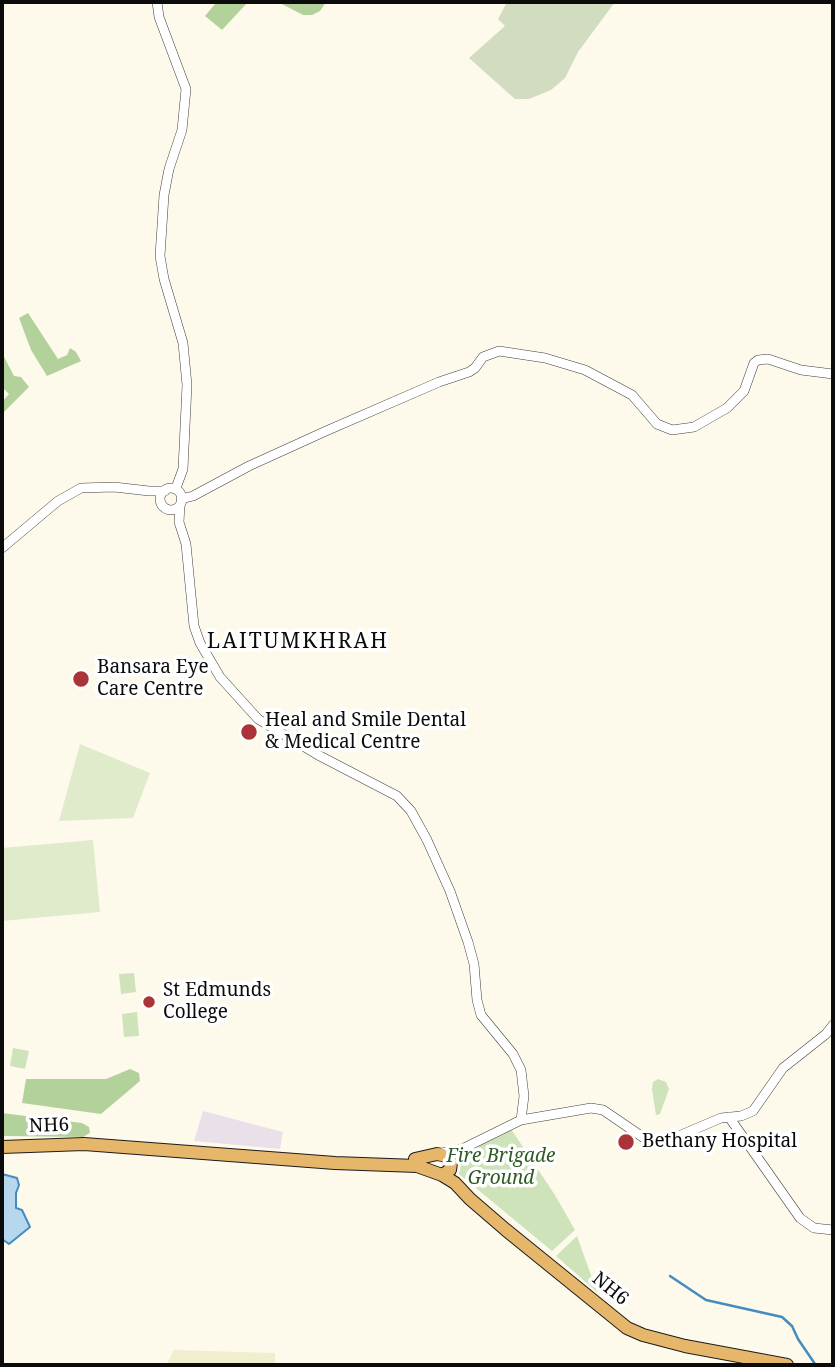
<!DOCTYPE html>
<style>
body{margin:0}
#map{position:relative;width:835px;height:1367px;overflow:hidden;background:#fdfaec;font-family:"Noto Serif",serif}
canvas{display:block}
.frame{position:absolute;inset:0;border:4px solid #0b0b0b;pointer-events:none}
</style>
<div id="map">
<canvas width="835" height="1367"></canvas>
<div class="frame"></div>
</div>
<script>
const g = document.querySelector('canvas').getContext('2d');
g.lineJoin = 'round';
function fill(path, color) { g.fillStyle = color; g.fill(path, 'evenodd'); }
const toPath = rows => new Path2D(rows.map(r => 'M' + r).join(''));
function strokePath(path, color, width, dash) { g.strokeStyle = color; g.lineWidth = width; g.lineCap = dash ? 'butt' : 'round'; g.setLineDash(dash || []); g.stroke(path); }
function label(font, color, halo, rows, align = 'center') {
  g.font = font + ' "Noto Serif",serif'; g.lineWidth = 7; g.setLineDash([]); g.textBaseline = 'middle'; g.strokeStyle = halo; g.fillStyle = color; for (const [text, x, y, turn = 0] of rows) {
    g.save(); g.translate(x, y); g.rotate((+turn || 0) * Math.PI / 180); g.textAlign = isNaN(turn) ? turn : align; if (halo) g.strokeText(text, 0, 0); g.fillText(text, 0, 0); g.restore();
  }
}
fill(toPath([
 [203,1111,283,1132,280,1149,194,1141]
]), '#e9e0e9');
fill(toPath([
 [174,1350,275,1353,275,1365,166,1365]
]), '#f0eecf');
fill(toPath([
 [134,973,136,992,121,994,119,974],
 [137,1012,139,1036,124,1037,122,1014],
 [13,1048,29,1051,25,1069,10,1066],
 [658,1079,666,1082,669,1089,660,1114,656,1115,652,1089,653,1082],
 [511,1129,555,1195,575,1230,552,1251,459,1174,464,1152],
 [577,1236,597,1292,556,1256]
]), '#cee3ba');
fill(toPath([
 [213,2,248,2,222,30,205,16,215,4],
 [278,2,326,2,320,11,312,15,303,15],
 [28,313,58,359,67,355,70,348,76,352,81,361,47,376,31,350,19,318],
 [2,353,14,376,21,377,29,387,2,414,2,402,9,394,2,387],
 [130,1069,139,1073,140,1081,101,1114,22,1103,26,1079,106,1079],
 [2,1113,82,1123,89,1127,90,1133,83,1137,2,1136]
]), '#b3d29b');
fill(toPath([
 [507,2,615,2,578,52,565,78,551,90,529,99,515,99,469,58,505,26,498,19]
]), '#d2dcc0');
fill(toPath([
 [80,744,150,773,133,818,59,821],
 [93,840,100,912,2,921,2,848]
]), '#dfebcb');
const water = toPath([
 [2,1174,17,1178,19,1185,16,1193,16,1208,22,1210,30,1227,9,1244,2,1239,2,1174]
]);
fill(water, '#b6d8ee');
strokePath(water, '#468bbd', 2);
strokePath(toPath([
 [670,1276,706,1300,782,1317,792,1326,798,1339,815,1364]
]), '#468bbd', 2.5);
const tertiary = toPath([
 [157,2,159,17,186,89,182,130,169,169,164,195,160,256,164,279,183,343,187,385,183,469,176,488],
 '160 499a11 11 0 1 1 22 0a11 11 0 1 1-22 0Z',
 [181,499,193,496,249,466,326,431,439,382,469,372,475,368,483,357,499,351,545,358,585,370,632,395,657,424,672,430,694,427,727,408,744,391,754,363,758,360,768,359,801,370,833,374],
 [180,505,179,522,186,544,194,626,200,643,220,677,258,719,318,755,397,796,411,811,427,840,450,891,468,942,474,964,477,1000,481,1015,513,1054,521,1070,524,1096,521,1120],
 [2,548,58,501,81,488,114,487,149,491,165,491],
 [729,1117,800,1218,814,1228,833,1230],
 [442,1153,462,1149,521,1120,591,1108,603,1110,647,1140,663,1141,674,1138,721,1118,741,1116,753,1111,783,1068,826,1034,833,1025]
]);
const trunk = toPath([
 [2,1147,84,1144,335,1163,417,1166],
 [442,1175,450,1170,451,1163,447,1156,437,1154,415,1159,417,1166,442,1175,455,1183,470,1199,506,1230,627,1328,643,1335,685,1346,787,1365]
]);
strokePath(tertiary, '#3e3e3e', 10);
strokePath(trunk, '#1c1c1c', 14);
strokePath(tertiary, '#fff', 9);
strokePath(trunk, '#e6b66a', 12);
for (const [x, y, r, color] of [
 [81,679,9,"#ab3438"],
 [249,732,9,"#ab3438"],
 [149,1002,7,"#ab3438"],
 [626,1142,9,"#ab3438"]
]) { const dot = new Path2D(); dot.arc(x, y, r, 0, 2 * Math.PI); g.fillStyle = color; g.fill(dot); strokePath(dot, '#fff', 2.5); }
label('19px', '#0b0b0b', '#fff', [
 ["Bansara Eye",97,668],
 ["Care Centre",97,690],
 ["Heal and Smile Dental",265,721],
 ["& Medical Centre",265,743],
 ["St Edmunds",163,991],
 ["College",163,1013],
 ["Bethany Hospital",642,1142]
], 'left');
label('19px', '#0b0b0b', '#fff', [
 ["NH6",49,1126,-2],
 ["NH6",610,1289,39]
]);
label('italic 19px', '#2e5b24', '#fff', [
 ["Fire Brigade",501,1157],
 ["Ground",501,1179]
]);
g.letterSpacing = '2px';
label('21px', '#0b0b0b', '#fff', [
 ["LAITUMKHRAH",298,642]
]);
g.letterSpacing = '0px';
</script>
